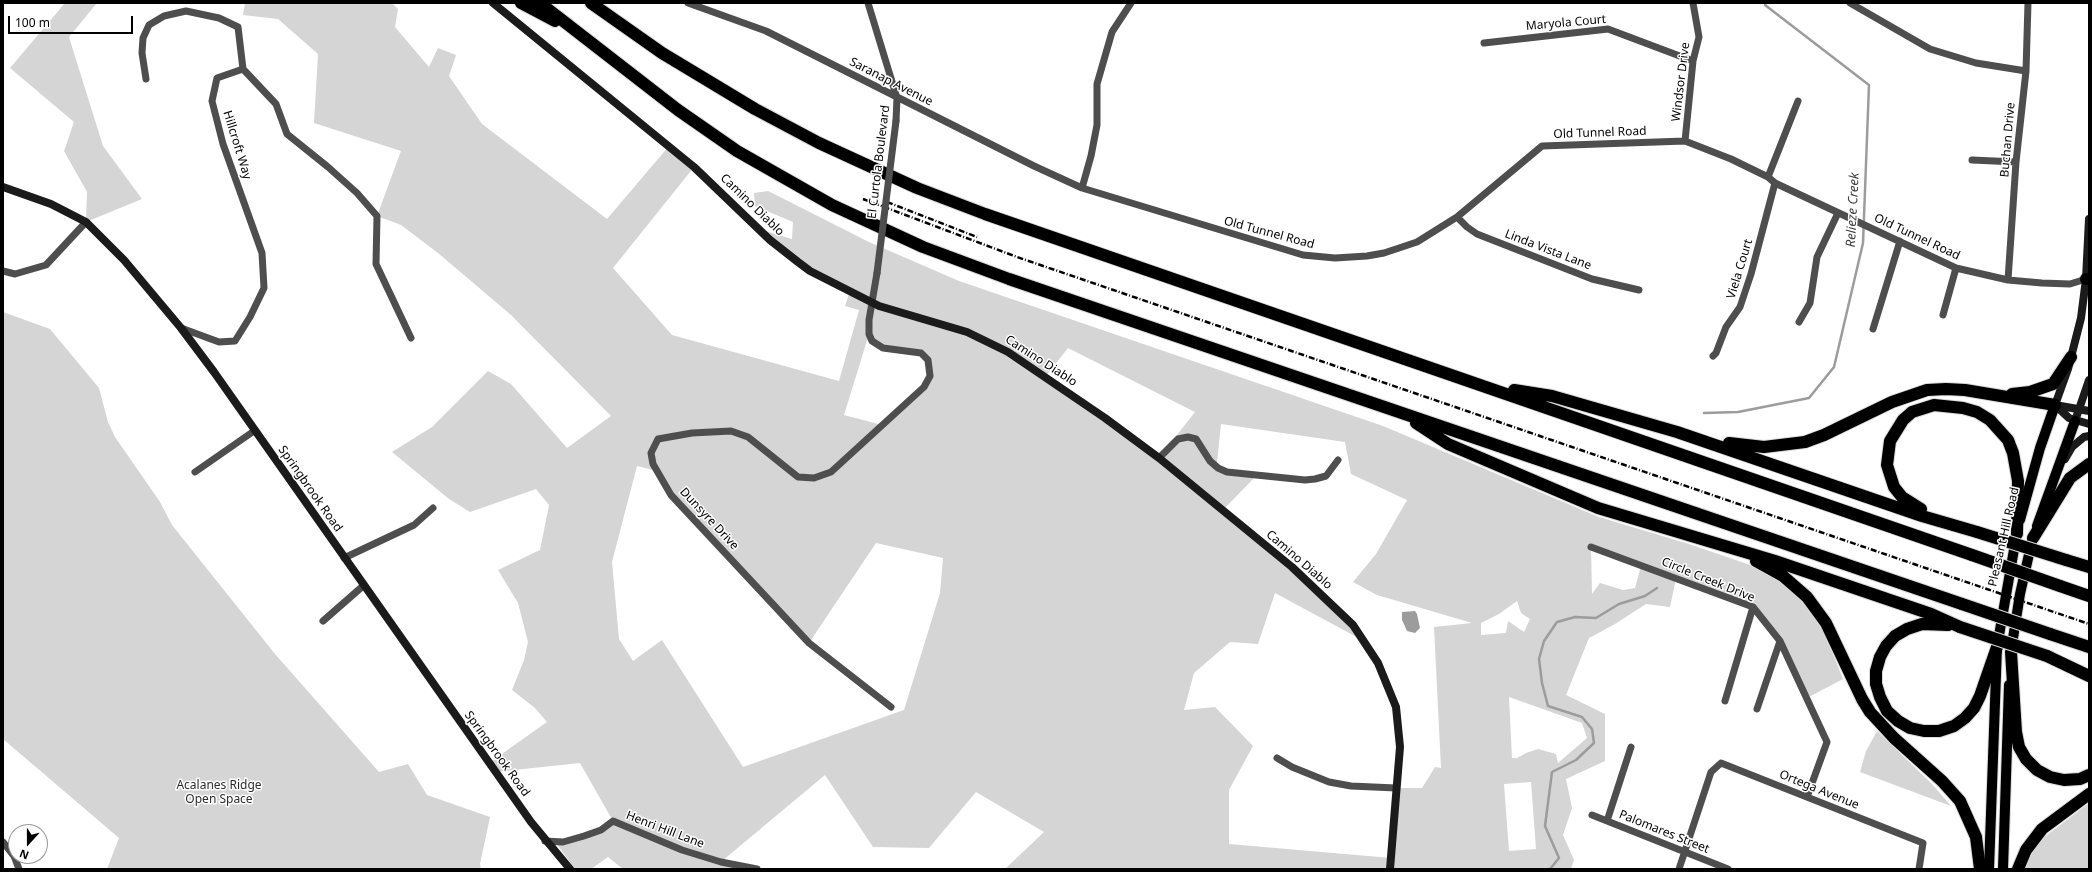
<!DOCTYPE html>
<style>
body{margin:0}
#map{position:relative;width:2092px;height:872px;overflow:hidden;background:#fff;font-family:"Noto Sans",sans-serif}
canvas{display:block}
.frame{position:absolute;inset:0;border:4px solid #000;pointer-events:none}
.north{position:absolute;left:8px;top:824px;width:40px;height:40px;box-sizing:border-box;background:#fff;border:1px solid #999;border-radius:50%;rotate:201deg;font-size:11px;font-weight:700;line-height:16px;text-align:center;color:#000}
.north::after{content:'';display:block;margin:auto;width:14px;height:18px;background:#000;clip-path:polygon(50% 0,100% 100%,50% 72%,0 100%)}
.scale{position:absolute;left:8px;top:16px;width:125px;height:18px;box-sizing:border-box;border:2px solid #000;border-top:0;padding-left:5px;font-size:12px;line-height:14px;white-space:nowrap;color:#000;-webkit-text-stroke:3px #fff;paint-order:stroke}
</style>
<div id="map">
<canvas width="2092" height="872"></canvas>
<div class="frame"></div>
<div class="north">N</div>
<div class="scale">100 m</div>
</div>
<script>
const g = document.querySelector('canvas').getContext('2d');
g.lineJoin = 'round';
function fill(path, color) { g.fillStyle = color; g.fill(path, 'evenodd'); }
const toPath = rows => new Path2D(rows.map(r => 'M' + r).join(''));
function strokePath(path, color, width, dash) { g.strokeStyle = color; g.lineWidth = width; g.lineCap = dash ? 'butt' : 'round'; g.setLineDash(dash || []); g.stroke(path); }
function label(font, color, halo, rows, align = 'center') {
  g.font = font + ' "Noto Sans",sans-serif'; g.lineWidth = 3; g.setLineDash([]); g.textBaseline = 'middle'; g.strokeStyle = halo; g.fillStyle = color; for (const [text, x, y, turn = 0] of rows) {
    g.save(); g.translate(x, y); g.rotate((+turn || 0) * Math.PI / 180); g.textAlign = isNaN(turn) ? turn : align; if (halo) g.strokeText(text, 0, 0); g.fillText(text, 0, 0); g.restore();
  }
}
fill(toPath([
 [65,3,97,3,69,37,103,146,142,199,86,222,87,192,64,151,74,122,10,68],
 [245,3,392,3,398,9,395,27,429,67,438,48,456,55,449,76,482,124,607,219,669,146,694,167,613,268,672,335,839,381,859,310,845,306,850,291,810,271,759,229,792,239,793,222,755,206,754,193,768,191,869,242,959,281,1383,426,1599,517,1689,544,1756,567,1770,573,1804,601,1823,629,1843,679,1807,698,1780,641,1753,607,1676,579,1670,607,1646,604,1615,624,1589,638,1566,695,1605,714,1605,761,1566,779,1572,808,1563,835,1574,860,1571,869,1005,869,1044,832,976,792,929,848,873,847,825,775,722,861,757,869,623,869,608,857,591,869,575,869,556,843,584,836,613,821,580,763,495,772,489,763,547,722,535,708,512,690,524,660,528,642,518,603,498,570,540,550,549,505,536,489,470,512,449,499,392,452,432,427,488,371,511,384,567,448,611,416,511,315,438,253,401,225,377,216,401,151,314,123,318,54,278,19,243,15],
 [869,334,883,348,921,353,928,360,930,376,924,387,882,425,844,415],
 [1068,348,1195,412,1159,458,1045,377],
 [1221,424,1345,442,1351,474,1407,500,1376,554,1353,582,1377,595,1472,623,1434,627,1441,768,1435,767,1422,788,1396,788,1391,858,1229,844,1229,790,1253,746,1215,707,1184,710,1194,673,1230,642,1258,644,1275,593,1364,641,1292,567,1223,510,1257,475,1227,472,1217,463],
 [637,466,657,471,671,495,809,643,876,543,943,558,940,593,904,710,743,767,662,640,633,661,619,639,612,562],
 [1591,547,1641,566,1635,588,1623,590,1600,583,1592,594],
 [1517,601,1521,613,1530,619,1524,632,1508,621,1506,633,1481,635,1481,623,1499,614],
 [1509,697,1582,723,1587,738,1558,763,1556,754,1538,749,1526,753,1517,758,1512,758],
 [1531,782,1536,849,1509,851,1504,784],
 [3,312,50,329,99,388,108,422,115,437,160,502,172,525,275,654,379,772,408,764,427,795,490,817,480,864,481,869,107,869,119,838,3,739],
 [1877,731,1932,784,1951,806,1860,772,1866,751],
 [2089,803,2089,869,2024,869,2030,854,2043,838]
]), '#d5d5d5');
fill(toPath([
 [1415,611,1417,614,1420,628,1415,633,1407,631,1402,620,1402,612]
]), '#9c9c9c');
strokePath(toPath([
 [1704,413,1738,412,1809,398,1834,367,1863,243,1869,85,1765,5,1766,3],
 [1550,869,1559,858,1545,826,1552,772,1576,760,1594,743,1592,729,1582,717,1548,706,1542,683,1539,659,1544,641,1557,622,1575,617,1596,618,1619,604,1645,596,1657,588]
]), '#9c9c9c', 2.5);
const primary = toPath([
 [2020,520,2040,448,2055,405],
 [2037,526,2075,421],
 [2011,651,2020,594,2032,541],
 [1989,869,1997,647,2016,538],
 [2003,869,2009,685]
]);
const highway = toPath([
 [521,3,555,21],
 [540,3,678,110,737,151,832,205,923,247,1009,279,1962,604],
 [591,3,662,53,755,109,819,143,917,188,985,214,1972,555],
 [2086,279,2089,279],
 [1514,390,1552,396,1677,432,1922,516,1977,532],
 [2012,394,2030,392,2053,384,2071,357],
 [1416,423,1448,444,1598,508,1775,561,1931,614,1960,627],
 [1729,443,1764,447,1805,442,1824,435,1892,402,1927,390,1946,389,1965,390,2055,405],
 [1921,509,1902,497,1894,487,1887,465,1890,441,1903,420,1912,412,1934,405,1963,408,1977,412,1990,420,2008,440,2013,453,2018,481,2017,534],
 [2033,538,2070,478,2089,464],
 [2066,560,2089,567],
 [1756,561,1783,576,1807,597,1826,623,1862,699,1870,712,1894,738,1942,781,1960,801,1976,837,1980,869],
 [2060,586,2089,596],
 [1948,625,1922,624,1907,629,1895,636,1886,646,1880,657,1876,671,1876,684,1880,697,1887,711,1898,721,1910,728,1924,731,1939,731,1954,726,1965,718,1974,708,1980,696,1997,647],
 [2050,634,2089,647],
 [2011,652,2016,732,2019,747,2026,759,2037,770,2050,777,2064,780,2080,779,2089,775],
 [2047,656,2089,676],
 [2018,869,2026,850,2042,829,2089,794]
]);
strokePath(primary, '#dbdbdb', 12);
strokePath(highway, '#dbdbdb', 14);
strokePath(toPath([
 [688,3,766,31,1034,166,1082,188,1303,255,1335,258,1367,256,1384,253,1417,242,1457,217,1542,146,1685,141,1731,159,1768,177,1775,183,1956,268,2008,280,2042,283,2070,284,2086,279],
 [868,3,897,98,896,121],
 [1850,3,1930,49,1976,63,2026,71],
 [1484,43,1608,29,1693,61],
 [146,79,142,53,143,38,149,25,164,16,186,11,219,18,238,27,243,69],
 [1685,141,1693,61,1699,37,1693,3],
 [1972,160,2016,162],
 [1768,177,1798,101],
 [1082,188,1091,156,1097,125,1097,84,1112,32,1131,3],
 [1457,217,1467,227,1477,234,1592,279,1639,290],
 [3,271,15,274,46,265,86,222],
 [877,273,869,320,869,334,872,341,883,348,921,353,928,360,930,376,924,387,831,472,814,478,798,477,748,437,731,431,692,433,658,439,651,453,653,464,671,495,809,643,891,707],
 [2008,280,2016,162,2026,71,2028,3],
 [1943,315,1956,268],
 [1799,322,1810,303,1817,257,1838,213],
 [181,328,219,342,235,341,250,317,264,288,262,253,223,144,212,101,217,78,243,69,276,104,287,134,328,167,357,193,377,216,376,264,411,338],
 [1873,329,1900,241],
 [1713,356,1716,353,1726,327,1740,307,1751,274,1775,183],
 [1159,458,1178,439,1188,437,1196,439,1210,461,1218,468,1227,472,1305,480,1315,479,1326,476,1338,460],
 [195,472,254,431],
 [1591,547,1753,607,1780,641,1827,742,1807,797],
 [344,558,414,525,433,508],
 [323,621,363,586],
 [1725,701,1753,607],
 [1757,709,1780,641],
 [1277,758,1292,767,1329,782,1351,786,1396,788],
 [1592,815,1728,869],
 [1607,821,1631,747],
 [545,841,563,842,584,836,601,830,613,821,682,850,721,862,757,869],
 [3,842,14,856,19,869],
 [1679,869,1711,772,1721,763,1923,843,1919,869]
]), '#4e4e4e', 7);
strokePath(toPath([
 [493,3,694,167,770,240,798,262,810,271,879,306,967,332,1008,352,1105,418,1159,458,1292,567,1353,625,1378,663,1396,707,1400,747,1390,869],
 [3,187,51,204,86,222,124,260,181,328,214,372,531,822,570,869],
 [2055,405,2068,369,2081,318,2086,279,2089,219],
 [2055,405,2069,418,2089,424],
 [2055,405,2089,411],
 [2075,421,2089,380],
 [2065,459,2072,447,2084,437,2089,436]
]), '#1b1b1b', 8);
strokePath(primary, '#000', 10);
strokePath(highway, '#000', 12);
strokePath(toPath([
 [863,199,1017,257,2089,624],
 [887,202,977,237]
]), '#000', 2.5, [6, 2, 1, 2]);
const highwayBridge = toPath([
 [1977,532,2066,560],
 [1972,555,2060,586],
 [1962,604,2050,634],
 [1960,627,2047,656]
]);
strokePath(highwayBridge, '#dbdbdb', 14, []);
strokePath(toPath([
 [877,273,896,121]
]), '#4e4e4e', 7);
strokePath(highwayBridge, '#000', 12);
label('12px', '#000', '#fff', [
 ["Maryola Court",1566,23,-5],
 ["Saranap Avenue",891,82,27],
 ["Windsor Drive",1681,82,-83],
 ["Old Tunnel Road",1600,133,-2],
 ["Buchan Drive",2008,140,-85],
 ["Hillcroft Way",237,145,73],
 ["El Curtola Boulevard",879,162,-83],
 ["Camino Diablo",752,205,44],
 ["Old Tunnel Road",1269,233,15],
 ["Old Tunnel Road",1917,237,25],
 ["Linda Vista Lane",1548,250,21],
 ["Viela Court",1740,269,-73],
 ["Camino Diablo",1041,361,33],
 ["Springbrook Road",310,489,55],
 ["Dunsyre Drive",709,519,47],
 ["Pleasant Hill Road",2004,537,-77],
 ["Camino Diablo",1299,560,41],
 ["Circle Creek Drive",1708,580,22],
 ["Springbrook Road",497,754,54],
 ["Ortega Avenue",1819,790,22],
 ["Henri Hill Lane",665,830,21],
 ["Palomares Street",1664,832,22]
]);
label('12px', '#2c2c2c', '#fff', [
 ["Acalanes Ridge",219,786],
 ["Open Space",219,800]
]);
label('italic 13px', '#3d3d3d', '#fff', [
 ["Relieze Creek",1853,210,-87]
]);
</script>
